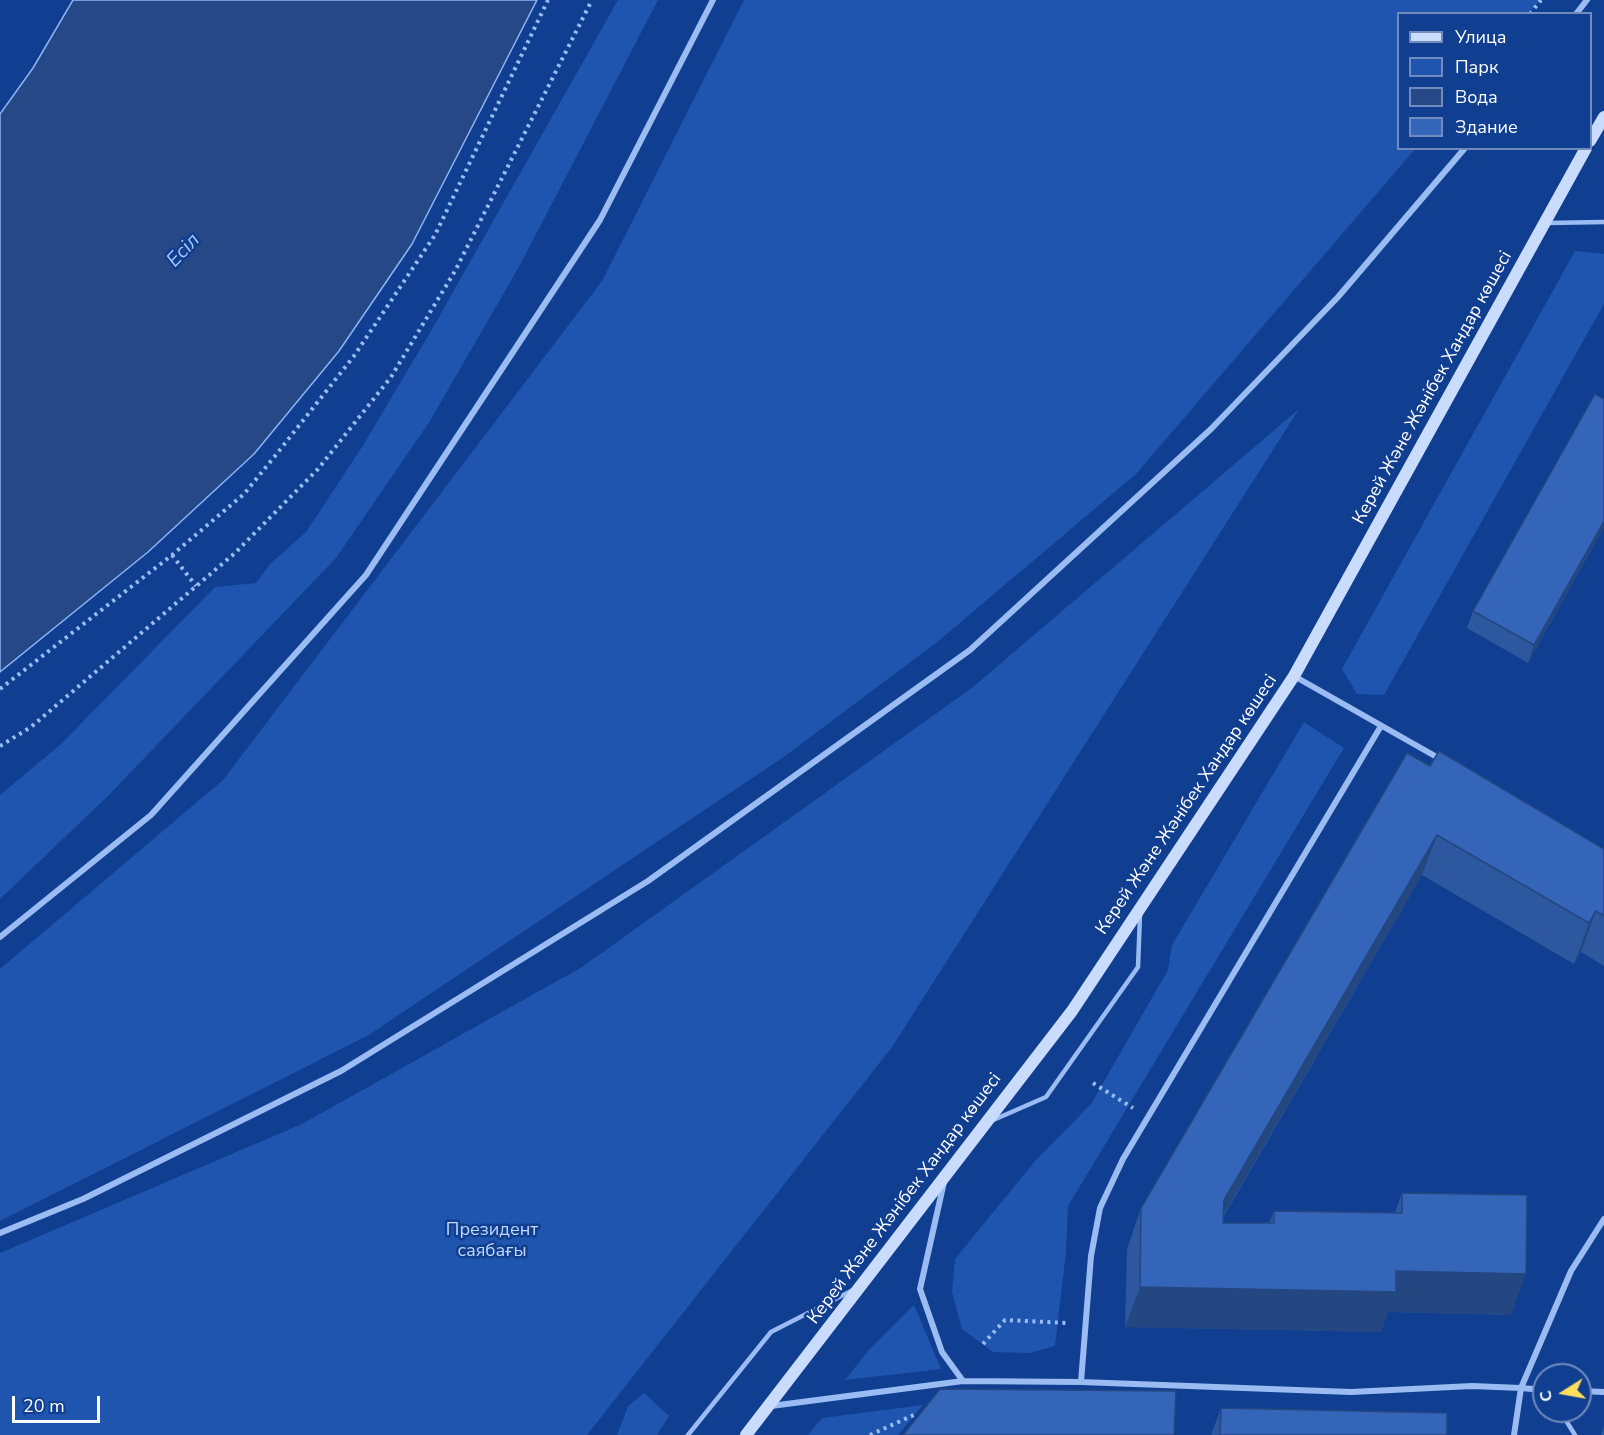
<!DOCTYPE html>
<meta charset="utf-8">
<style>
body{margin:0}
#map{position:relative;width:1604px;height:1435px;overflow:hidden;background:#103e90;font-family:"Nunito Sans",sans-serif}
canvas{display:block}
.legend{position:absolute;left:1397px;top:12px;width:195px;height:138px;box-sizing:border-box;background:#103e90;border:2px solid #708bbc;margin:0;padding:8px 10px;list-style:none;font-size:18px;color:#fff}
.legend li{display:flex;align-items:center;gap:12px;height:30px}
.legend b{width:30px;border:2px solid #708bbc}
.north{position:absolute;left:1532px;top:1363px;width:60px;height:60px;box-sizing:border-box;background:#103e90;border:2px solid #708bbc;border-radius:50%;rotate:259deg;font-size:16px;font-weight:700;line-height:24px;text-align:center;color:#fff}
.north::after{content:'';display:block;margin:auto;width:21px;height:27px;background:#ffdd5d;clip-path:polygon(50% 0,100% 100%,50% 72%,0 100%)}
.scale{position:absolute;left:12px;top:1396px;width:88px;height:27px;box-sizing:border-box;border:3px solid #fff;border-top:0;padding-left:8px;font-size:18px;line-height:21px;white-space:nowrap;color:#fff;-webkit-text-stroke:4px #103e90;paint-order:stroke}
</style>
<div id="map">
<canvas width="1604" height="1435"></canvas>
<ul class="legend">
<li><b style="height:8px;background:#cadcfd"></b>Улица</li>
<li><b style="height:16px;background:#1f55ae"></b>Парк</li>
<li><b style="height:16px;background:#264886"></b>Вода</li>
<li><b style="height:16px;background:#3465b8"></b>Здание</li>
</ul>
<div class="north">С</div>
<div class="scale">20 m</div>
</div>
<script>
const g = document.querySelector('canvas').getContext('2d');
g.lineJoin = 'round';
function fill(path, color) { g.fillStyle = color; g.fill(path, 'evenodd'); }
const toPath = rows => new Path2D(rows.map(r => 'M' + r).join(''));
function strokePath(path, color, width, dash) { g.strokeStyle = color; g.lineWidth = width; g.lineCap = dash ? 'butt' : 'round'; g.setLineDash(dash || []); g.stroke(path); }
function label(font, color, halo, rows, align = 'center') {
  g.font = font + ' "Nunito Sans",sans-serif'; g.lineWidth = 5; g.setLineDash([]); g.textBaseline = 'middle'; g.strokeStyle = halo; g.fillStyle = color; for (const [text, x, y, turn = 0] of rows) {
    g.save(); g.translate(x, y); g.rotate((+turn || 0) * Math.PI / 180); g.textAlign = isNaN(turn) ? turn : align; if (halo) g.strokeText(text, 0, 0); g.fillText(text, 0, 0); g.restore();
  }
}
fill(toPath([
 [618,0,658,0,520,265,430,421,336,558,108,796,0,899,0,795,61,744,215,587,256,583,270,564,306,532,362,447,431,331],
 [744,0,1540,0,1529,13,1398,14,1398,148,1415,149,1136,474,936,643,785,756,369,1035,0,1221,0,969,223,780,602,281],
 [1575,251,1604,254,1604,304,1384,695,1357,694,1342,669],
 [1299,409,892,1047,587,1435,0,1435,0,1253,302,1124,582,967,973,687],
 [1304,722,1344,748,1068,1206,1066,1252,1055,1346,1030,1353,993,1352,962,1329,952,1292,955,1259,1035,1161,1091,1104,1168,970,1172,945],
 [914,1305,941,1369,845,1380,868,1351],
 [644,1393,669,1416,657,1435,617,1435,628,1406],
 [923,1405,898,1435,808,1435,822,1418]
]), '#1f55ae');
const water = toPath([
 [73,0,537,0,412,244,339,351,254,454,148,552,0,672,0,114,33,68,73,0]
]);
fill(water, '#264886');
strokePath(water, '#8cb5f6', 1.5);
strokePath(toPath([
 [1530,14,1541,0],
 [172,555,196,586],
 [0,689,172,555,244,494,275,456,354,356,435,235,548,0],
 [0,746,31,727,235,553,318,469,391,377,455,271,592,0],
 [1093,1083,1133,1108],
 [983,1344,1005,1320,1067,1323],
 [870,1435,916,1414]
]), '#9bbcf3', 4, [3, 4.5]);
strokePath(toPath([
 [1547,223,1604,222],
 [991,1121,1046,1097,1138,967,1140,915],
 [1560,1411,1575,1435],
 [688,1435,771,1332,853,1290]
]), '#9bbcf3', 4.5);
strokePath(toPath([
 [1576,14,1587,0],
 [1294,676,1442,760],
 [0,937,151,815,366,575,600,220,713,0],
 [944,1182,920,1289,942,1352,963,1381],
 [0,1233,83,1199,341,1071,648,881,970,650,1211,429,1338,297,1465,148],
 [1081,1382,1091,1256,1100,1208,1123,1159,1381,726],
 [1544,1390,1521,1388,1571,1271,1604,1219],
 [1580,1391,1604,1392],
 [771,1406,963,1381,1081,1382,1351,1392,1472,1386,1521,1388,1514,1435]
]), '#9bbcf3', 6);
strokePath(toPath([
 [1590,141,1604,117],
 [746,1435,1072,1011,1294,676,1586,148]
]), '#cadcfd', 12);
fill(toPath([
 [1604,527,1528,663,1467,628,1473,611],
 [1430,766,1604,849,1604,966,1581,952,1574,964,1422,875,1224,1216,1223,1223,1269,1223,1274,1211,1395,1213,1402,1193,1511,1315,1388,1312,1381,1332,1125,1327,1127,1249,1141,1208],
 [1221,1408,1447,1435,1211,1435],
 [1604,1426,1604,1435,1601,1435]
]), '#2d579e');
fill(toPath([
 [1604,521,1604,527,1528,663,1534,645],
 [1437,835,1422,875,1209,1240,1224,1200],
 [1596,911,1581,952,1574,964,1589,923],
 [1396,1271,1526,1274,1511,1315,1388,1312,1381,1332,1125,1327,1140,1287]
]), '#244781');
const building = toPath([
 [1595,394,1604,399,1604,521,1534,645,1473,611,1595,394],
 [1439,751,1604,849,1604,916,1596,911,1589,923,1437,835,1224,1200,1223,1223,1274,1223,1274,1211,1402,1213,1402,1193,1527,1195,1526,1274,1396,1271,1396,1292,1140,1287,1141,1208,1407,753,1430,766,1439,751],
 [940,1389,1176,1391,1174,1435,903,1435,940,1389],
 [1221,1408,1447,1413,1447,1435,1220,1435,1221,1408]
]);
fill(building, '#3465b8');
strokePath(building, '#244781', 1.5);
label('18px', '#fff', '#103e90', [
 ["Керей Және Жәнібек Хандар көшесі",1433,388,-61],
 ["Керей Және Жәнібек Хандар көшесі",1187,805,-56],
 ["Керей Және Жәнібек Хандар көшесі",905,1199,-53]
]);
label('18px', '#c2d9fd', '#103e90', [
 ["Президент",492,1231],
 ["саябағы",492,1252]
]);
label('italic 20px', '#a7c6fa', '#103e90', [
 ["Есіл",184,251,-47]
]);
</script>
